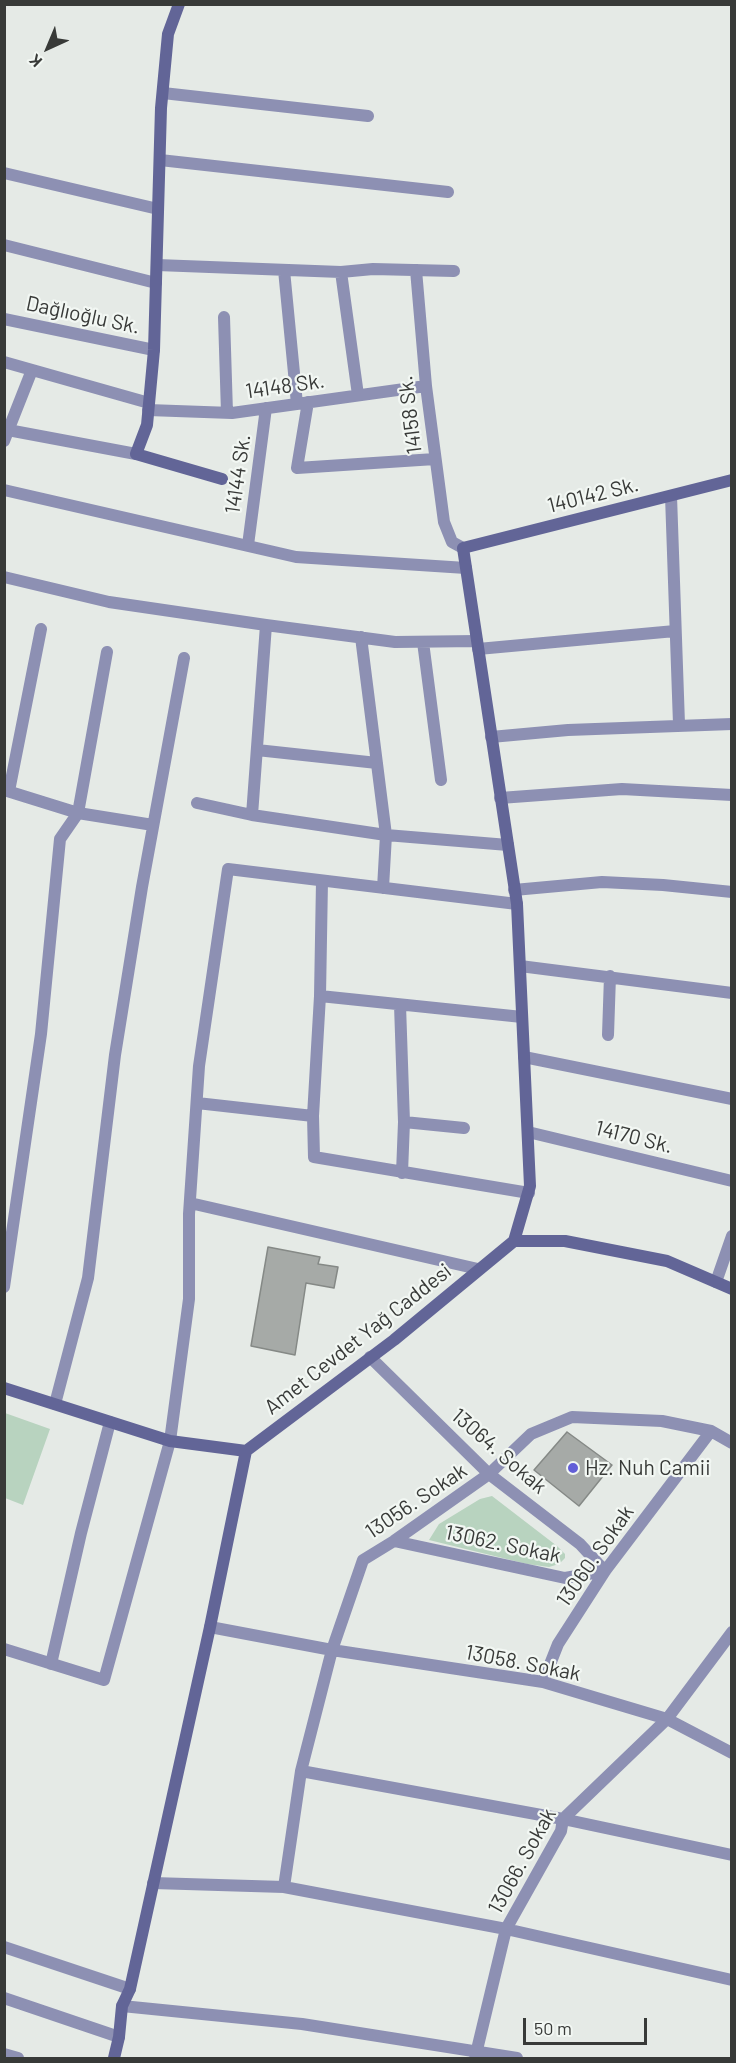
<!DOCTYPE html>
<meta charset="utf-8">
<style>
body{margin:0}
#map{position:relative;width:736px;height:2063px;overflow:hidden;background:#e5eae6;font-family:Barlow,sans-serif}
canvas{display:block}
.frame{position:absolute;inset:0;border:6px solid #383a38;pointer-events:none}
.north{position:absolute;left:18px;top:18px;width:60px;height:60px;-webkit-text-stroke:4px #f2f7f3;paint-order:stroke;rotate:224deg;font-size:16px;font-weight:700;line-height:24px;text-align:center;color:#383a38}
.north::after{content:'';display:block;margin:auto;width:21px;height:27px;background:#383a38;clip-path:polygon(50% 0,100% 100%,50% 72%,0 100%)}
.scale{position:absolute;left:523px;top:2018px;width:124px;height:27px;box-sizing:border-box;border:3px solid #383a38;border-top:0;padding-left:8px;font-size:18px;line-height:21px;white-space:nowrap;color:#383a38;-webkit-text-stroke:4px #f2f7f3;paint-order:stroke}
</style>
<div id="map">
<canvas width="736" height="2063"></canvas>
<div class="frame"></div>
<div class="north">K</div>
<div class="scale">50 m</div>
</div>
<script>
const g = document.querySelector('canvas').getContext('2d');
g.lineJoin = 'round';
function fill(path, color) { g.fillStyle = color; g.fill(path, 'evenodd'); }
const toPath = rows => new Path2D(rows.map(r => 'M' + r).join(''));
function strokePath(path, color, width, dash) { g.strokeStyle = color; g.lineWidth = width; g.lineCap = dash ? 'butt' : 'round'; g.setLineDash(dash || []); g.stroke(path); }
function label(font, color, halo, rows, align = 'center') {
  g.font = font + ' Barlow,sans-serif'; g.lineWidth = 4.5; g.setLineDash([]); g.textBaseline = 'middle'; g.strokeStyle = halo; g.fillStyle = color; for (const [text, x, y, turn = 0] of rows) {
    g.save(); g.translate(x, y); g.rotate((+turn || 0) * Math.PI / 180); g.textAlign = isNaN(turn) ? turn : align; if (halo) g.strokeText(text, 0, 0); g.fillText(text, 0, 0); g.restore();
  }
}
fill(toPath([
 [5,1413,50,1429,23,1505,5,1498],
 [492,1496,557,1546,565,1554,565,1558,559,1564,549,1567,527,1564,429,1540,439,1524,480,1499]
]), '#b8d3bf');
const building = toPath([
 [268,1247,320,1257,318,1264,338,1267,334,1288,306,1283,295,1355,251,1346,268,1247],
 [567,1432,612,1465,579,1506,534,1470,567,1432]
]);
fill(building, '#a6aaa7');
strokePath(building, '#858986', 1.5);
strokePath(toPath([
 [163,93,368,116],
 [160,160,448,192],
 [4,173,158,209],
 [4,245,156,283],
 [157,265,341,272,373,269,454,271],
 [284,270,297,404],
 [416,270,426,386,444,522,452,542,463,548],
 [341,272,358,395],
 [224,317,227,413],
 [4,319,154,350],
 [4,362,149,403],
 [308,402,297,468,435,459],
 [148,410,232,413,426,386],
 [8,430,136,454],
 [4,441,32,370],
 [4,490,296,557,466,568],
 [671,496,679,724],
 [248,545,266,408],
 [4,577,109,602,266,625,395,642,477,641],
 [361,637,386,835,383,888],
 [423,642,441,780],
 [478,649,675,631],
 [491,737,568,730,732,724],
 [257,750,377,763],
 [4,790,78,813,153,825],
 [9,791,41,629],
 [500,798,622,789,732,795],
 [197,803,252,815,386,835,508,845],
 [252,815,266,625],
 [322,881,320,996,313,1116,314,1157,529,1193],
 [514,890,602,882,663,885,732,892],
 [520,966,732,993],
 [320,996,522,1017],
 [400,1005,404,1122,402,1173],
 [608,1035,610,976],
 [524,1057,732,1099],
 [197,1103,313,1116],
 [404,1122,464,1128],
 [528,1132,732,1181],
 [190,1203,478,1269],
 [716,1282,732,1236],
 [4,1287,41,1034,60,839,78,813,107,652],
 [370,1357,489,1474,580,1544,605,1571],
 [55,1404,88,1278,115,1055,142,887,184,658],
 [394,1541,565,1578,605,1571],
 [210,1627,332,1650,543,1682,667,1719,732,1753],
 [4,1649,104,1680,170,1441,189,1299,189,1214,199,1066,228,869,517,904],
 [51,1664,81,1533,110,1422],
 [543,1682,558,1644,605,1571,711,1431],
 [301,1771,563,1819,732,1855],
 [153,1883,284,1887,506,1929,732,1980],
 [284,1887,301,1771,332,1650,363,1560,394,1541,489,1474,531,1434,572,1417,662,1421,711,1431,732,1443],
 [4,1947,130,1989],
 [4,1998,119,2037],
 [122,2006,302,2024,517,2058],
 [4,2054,18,2058],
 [475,2058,506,1929,561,1831,563,1819,667,1719,732,1632]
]), '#8d90b3', 12);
strokePath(toPath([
 [179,4,168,34,161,108,154,350,147,425,136,454,222,479],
 [514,1241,530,1186,517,904,463,548,732,480],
 [4,1388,170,1441,246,1451,394,1340,514,1241,565,1241,667,1261,732,1289],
 [114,2058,119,2037,122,2006,130,1989,210,1627,246,1451]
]), '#626597', 12);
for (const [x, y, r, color] of [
 [573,1468,6,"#625ed7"]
]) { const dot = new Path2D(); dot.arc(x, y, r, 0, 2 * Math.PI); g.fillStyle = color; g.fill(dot); strokePath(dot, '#f2f7f3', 2); }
label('21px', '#383a38', '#f2f7f3', [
 ["Dağlıoğlu Sk.",83,315,12],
 ["14148 Sk.",285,386,-8],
 ["14158 Sk.",410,415,-97],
 ["14144 Sk.",238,474,-82],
 ["140142 Sk.",593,495,-14],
 ["14170 Sk.",634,1137,14],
 ["Amet Cevdet Yağ Caddesi",358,1339,-38],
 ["13064. Sokak",499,1451,41],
 ["13056. Sokak",416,1501,-34],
 ["13062. Sokak",503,1544,12],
 ["13060. Sokak",595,1556,-55],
 ["13058. Sokak",523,1663,11],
 ["13066. Sokak",522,1861,-61]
]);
label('21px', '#383a38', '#f2f7f3', [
 ["Hz. Nuh Camii",585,1468]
], 'left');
</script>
